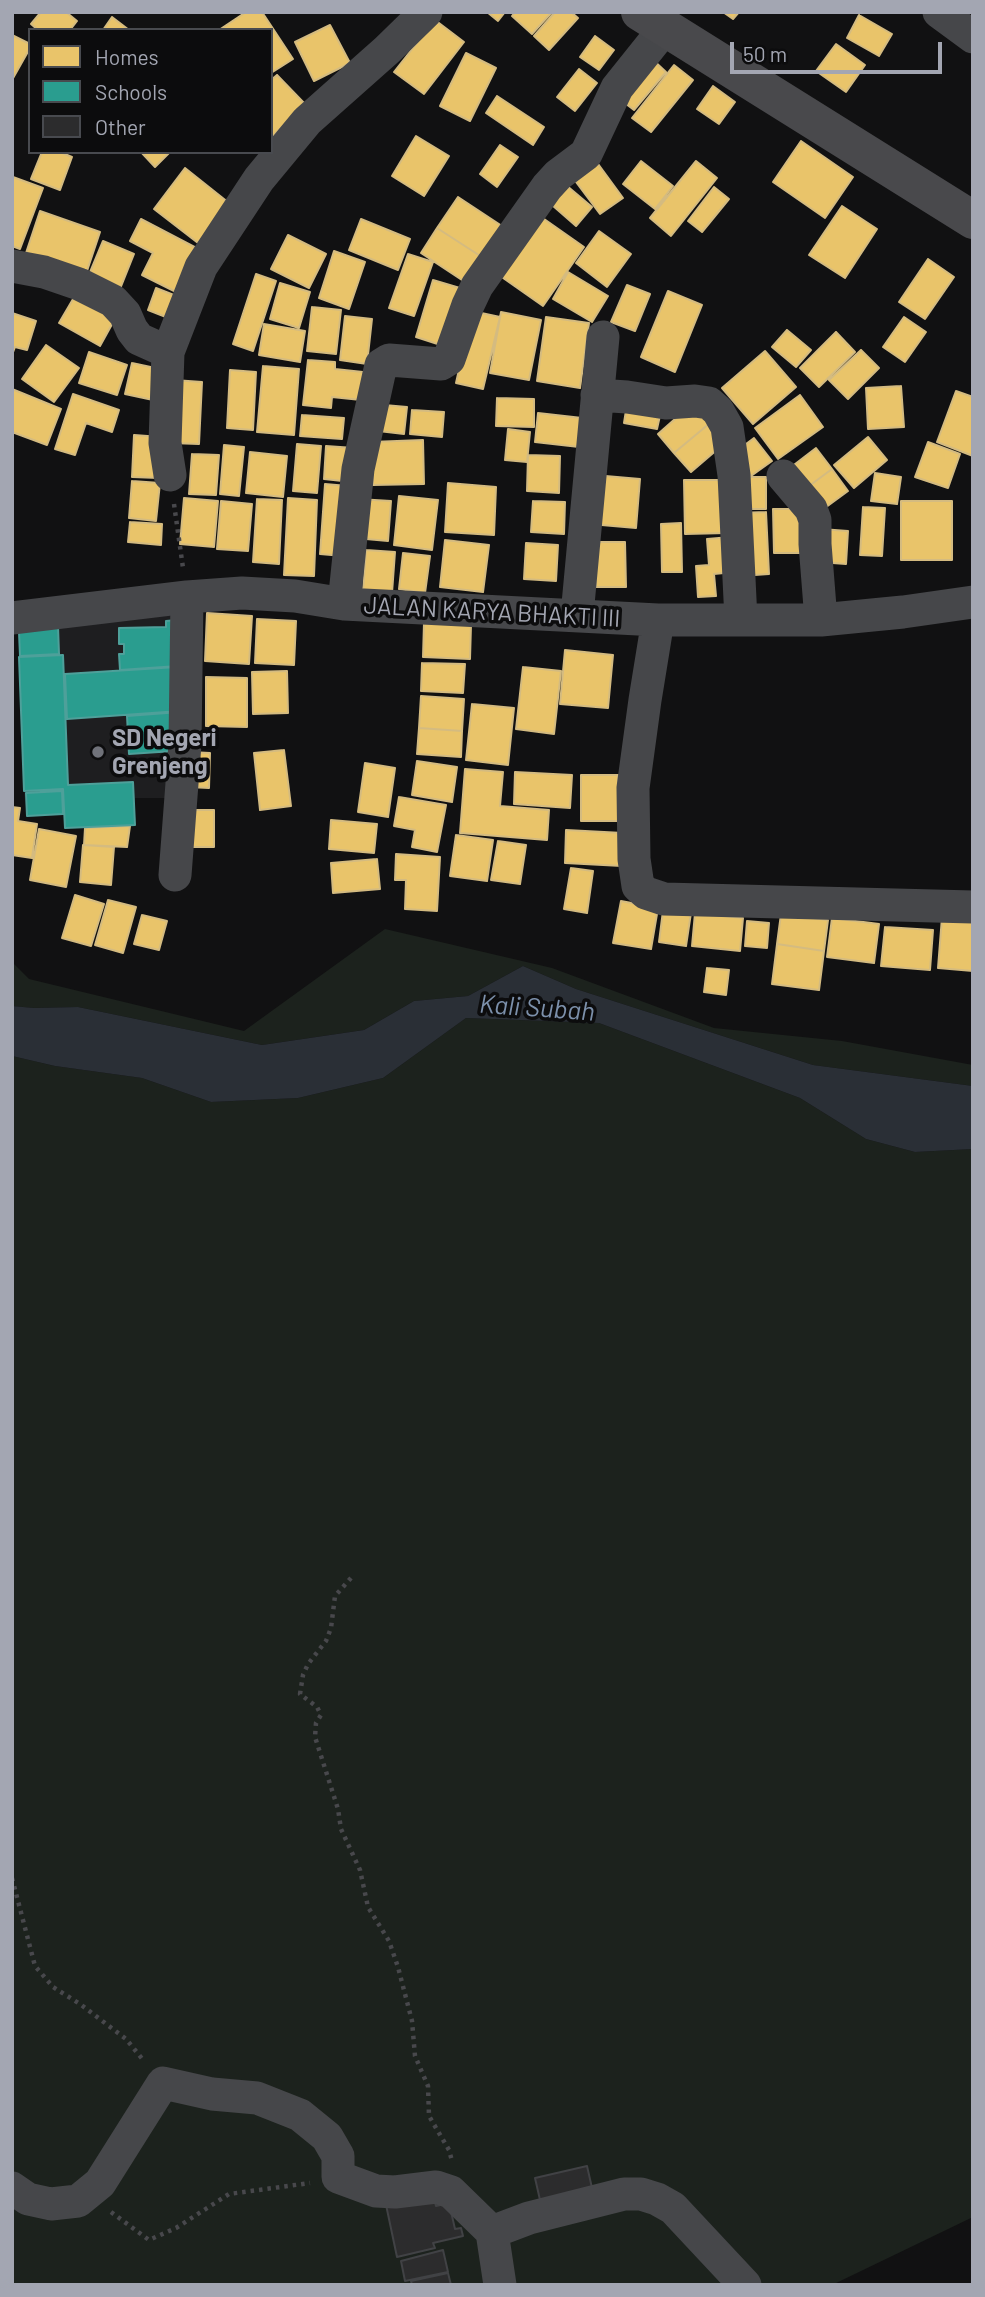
<!DOCTYPE html>
<style>
body{margin:0}
#map{position:relative;width:985px;height:2297px;overflow:hidden;background:#111112;font-family:Barlow,sans-serif}
canvas{display:block}
.frame{position:absolute;inset:0;border:14px solid #a3a6b2;pointer-events:none}
.legend{position:absolute;left:28px;top:28px;width:245px;height:126px;box-sizing:border-box;background:#0c0c0d;border:2px solid #484a4f;margin:0;padding:9px 12px;list-style:none;font-size:21px;color:#a3a6b2}
.legend li{display:flex;align-items:center;gap:14px;height:35px}
.legend b{width:35px;border:2px solid #484a4f}
.scale{position:absolute;left:730px;top:42px;width:212px;height:32px;box-sizing:border-box;border:4px solid #a3a6b2;border-top:0;padding-left:9px;font-size:21px;line-height:24px;white-space:nowrap;color:#a3a6b2;-webkit-text-stroke:5px #0c0c0d;paint-order:stroke}
</style>
<div id="map">
<canvas width="985" height="2297"></canvas>
<div class="frame"></div>
<ul class="legend">
<li><b style="height:19px;background:#e9c46a"></b>Homes</li>
<li><b style="height:19px;background:#2a9d8f"></b>Schools</li>
<li><b style="height:19px;background:#2c2c2d"></b>Other</li>
</ul>
<div class="scale">50 m</div>
</div>
<script>
const g = document.querySelector('canvas').getContext('2d');
g.lineJoin = 'round';
function fill(path, color) { g.fillStyle = color; g.fill(path, 'evenodd'); }
const toPath = rows => new Path2D(rows.map(r => 'M' + r).join(''));
function strokePath(path, color, width, dash) { g.strokeStyle = color; g.lineWidth = width; g.lineCap = dash ? 'butt' : 'round'; g.setLineDash(dash || []); g.stroke(path); }
function label(font, color, halo, rows, align = 'center') {
  g.font = font + ' Barlow,sans-serif'; g.lineWidth = 7; g.setLineDash([]); g.textBaseline = 'middle'; g.strokeStyle = halo; g.fillStyle = color; for (const [text, x, y, turn = 0] of rows) {
    g.save(); g.translate(x, y); g.rotate((+turn || 0) * Math.PI / 180); g.textAlign = isNaN(turn) ? turn : align; if (halo) g.strokeText(text, 0, 0); g.fillText(text, 0, 0); g.restore();
  }
}
fill(toPath([
 [176,609,167,798,135,798,135,825,65,829,64,815,27,817,24,792,18,627]
]), '#1e1e20');
fill(toPath([
 [385,929,552,968,714,1028,842,1041,973,1065,973,1086,813,1065,576,989,523,966,468,996,414,1001,364,1030,262,1045,78,1007,34,1008,12,1006,12,962,29,979,244,1031],
 [466,1018,599,1023,800,1098,866,1139,915,1152,973,1149,973,2217,832,2285,12,2285,12,1056,55,1066,142,1078,211,1102,298,1098,383,1078]
]), '#1c221d');
fill(toPath([
 [523,966,576,989,813,1065,973,1086,973,1149,915,1152,866,1139,800,1098,599,1023,466,1018,383,1078,298,1098,211,1102,142,1078,55,1066,12,1056,12,1006,34,1008,78,1007,262,1045,364,1030,414,1001,468,996]
]), '#2a2f36');
const homes = toPath([
 [41,12,66,12,77,21,70,30,38,30,31,24,41,12],
 [246,12,262,12,293,59,271,73,271,30,219,30,246,12],
 [487,12,505,12,498,21,487,12],
 [515,12,552,12,532,34,512,16,515,12],
 [555,12,571,12,578,18,549,50,534,36,555,12],
 [723,12,739,12,733,19,723,12],
 [859,15,892,34,879,56,847,38,859,15],
 [112,17,129,30,103,30,112,17],
 [435,20,464,42,424,94,394,72,435,20],
 [330,25,350,63,314,81,295,42,330,25],
 [12,35,30,44,30,48,12,80,12,35],
 [595,36,614,50,599,70,580,57,595,36],
 [836,44,865,65,846,92,816,71,836,44],
 [466,53,496,68,470,121,440,106,466,53],
 [651,58,666,72,634,110,617,97,651,58],
 [674,65,693,80,651,132,632,118,674,65],
 [579,69,597,83,575,111,557,97,579,69],
 [277,75,305,104,271,138,271,80,277,75],
 [713,86,735,102,719,124,697,109,713,86],
 [497,96,544,127,533,145,486,113,497,96],
 [416,136,449,156,424,196,392,176,416,136],
 [801,141,853,177,825,218,773,182,801,141],
 [500,145,518,157,497,187,480,174,500,145],
 [42,152,60,152,72,157,60,190,31,179,42,152],
 [141,152,170,152,155,167,141,152],
 [593,157,623,198,600,214,570,174,593,157],
 [641,161,673,186,655,209,623,184,641,161],
 [696,161,717,178,671,236,650,218,696,161],
 [185,168,229,203,198,243,154,209,185,168],
 [13,177,43,188,20,249,12,246,13,177],
 [560,180,592,207,576,226,544,198,560,180],
 [714,187,729,199,702,232,688,221,714,187],
 [458,197,508,230,488,261,437,228,458,197],
 [842,206,877,229,845,278,809,255,842,206],
 [40,211,100,232,86,274,26,253,40,211],
 [537,214,584,247,543,306,496,273,537,214],
 [141,219,206,253,184,296,142,275,153,253,130,241,141,219],
 [361,219,410,239,398,270,349,250,361,219],
 [437,228,488,261,471,286,421,253,437,228],
 [599,231,631,254,607,287,576,263,599,231],
 [288,235,326,254,309,288,271,269,288,235],
 [103,241,134,254,120,289,88,277,103,241],
 [334,251,365,262,349,309,319,298,334,251],
 [408,254,433,262,414,316,389,308,408,254],
 [928,259,954,277,925,319,899,302,928,259],
 [568,272,608,296,592,322,553,299,568,272],
 [256,274,276,281,253,351,233,344,256,274],
 [433,280,470,291,453,349,416,337,433,280],
 [280,283,310,292,299,328,270,319,280,283],
 [627,285,650,294,635,331,611,322,627,285],
 [156,288,179,297,171,319,148,310,156,288],
 [668,291,702,305,675,372,641,357,668,291],
 [76,294,116,317,100,346,59,323,76,294],
 [312,307,341,310,336,354,307,351,312,307],
 [472,311,500,317,483,389,456,383,472,311],
 [501,312,541,320,529,380,490,373,501,312],
 [12,313,36,321,27,350,15,347,12,355,12,313],
 [345,316,372,319,367,364,340,360,345,316],
 [546,317,589,323,580,388,537,381,546,317],
 [904,317,926,332,905,362,883,347,904,317],
 [264,324,305,331,300,362,259,355,264,324],
 [787,330,811,350,796,367,772,347,787,330],
 [836,332,855,352,819,387,800,368,836,332],
 [46,345,79,368,54,402,22,379,46,345],
 [861,350,879,368,848,399,829,380,861,350],
 [765,351,796,387,753,424,722,388,765,351],
 [89,352,127,365,117,395,79,383,89,352],
 [308,360,335,362,335,369,363,372,361,400,332,397,331,408,303,405,308,360],
 [132,363,160,369,153,400,125,394,132,363],
 [263,366,299,369,294,435,257,432,263,366],
 [230,370,256,372,253,430,227,428,230,370],
 [174,380,202,382,199,444,171,443,174,380],
 [901,386,904,427,868,429,866,388,901,386],
 [12,389,61,409,47,445,12,432,12,389],
 [956,391,973,397,973,456,937,442,956,391],
 [73,394,119,410,112,432,86,423,75,455,55,449,73,394],
 [800,395,823,427,778,459,755,428,800,395],
 [497,398,534,399,534,427,496,426,497,398],
 [693,403,710,423,674,453,658,434,693,403],
 [373,404,407,407,404,434,370,430,373,404],
 [627,404,661,411,657,429,624,423,627,404],
 [412,410,444,412,442,437,410,434,412,410],
 [538,413,591,419,588,448,535,442,538,413],
 [302,415,344,418,342,439,300,436,302,415],
 [710,423,726,442,691,472,674,453,710,423],
 [508,429,530,432,527,462,505,460,508,429],
 [134,435,161,437,159,478,132,477,134,435],
 [868,437,887,460,854,488,834,465,868,437],
 [754,438,772,461,751,476,734,453,754,438],
 [423,440,424,484,373,485,371,442,423,440],
 [928,442,960,454,948,488,915,477,928,442],
 [297,444,321,446,317,493,293,491,297,444],
 [224,445,244,447,239,496,220,494,224,445],
 [326,446,354,448,352,482,324,479,326,446],
 [816,448,832,469,801,492,786,471,816,448],
 [250,452,287,456,283,497,246,493,250,452],
 [192,454,219,455,216,495,189,494,192,454],
 [528,455,560,456,559,493,527,491,528,455],
 [832,469,848,491,818,513,801,492,832,469],
 [875,473,901,477,897,504,871,501,875,473],
 [594,475,640,479,636,528,590,524,594,475],
 [739,477,766,477,766,509,739,509,739,477],
 [684,480,727,480,727,533,685,534,684,480],
 [132,481,160,483,156,521,129,518,132,481],
 [448,483,496,487,494,535,445,532,448,483],
 [325,484,348,486,343,556,320,554,325,484],
 [399,496,438,500,432,550,394,545,399,496],
 [184,498,218,501,214,547,180,544,184,498],
 [288,498,317,500,314,576,284,575,288,498],
 [257,499,282,500,279,564,253,562,257,499],
 [358,499,391,501,388,541,355,538,358,499],
 [221,501,252,504,248,551,217,549,221,501],
 [533,501,565,502,564,534,531,532,533,501],
 [901,501,952,501,952,560,901,560,901,501],
 [863,507,885,508,882,556,860,555,863,507],
 [773,509,808,509,809,553,774,553,773,509],
 [766,512,769,574,740,576,737,513,766,512],
 [130,522,162,524,161,545,128,542,130,522],
 [681,523,682,572,662,572,661,524,681,523],
 [821,529,848,531,846,564,819,562,821,529],
 [731,537,734,572,714,574,716,596,698,597,696,566,709,565,707,539,731,537],
 [445,540,489,545,483,592,440,587,445,540],
 [596,542,625,542,626,587,596,587,596,542],
 [526,543,558,545,556,581,524,579,526,543],
 [366,550,395,552,392,593,363,591,366,550],
 [403,553,430,556,425,593,399,589,403,553],
 [207,613,252,616,249,664,205,661,207,613],
 [257,619,296,621,294,665,255,663,257,619],
 [424,623,471,625,470,659,423,657,424,623],
 [565,650,613,655,608,708,560,704,565,650],
 [422,663,465,664,463,693,421,691,422,663],
 [523,667,561,671,554,734,516,729,523,667],
 [287,671,288,713,253,714,252,672,287,671],
 [206,677,247,678,247,727,206,726,206,677],
 [421,696,464,699,462,731,419,728,421,696],
 [472,704,514,708,508,765,466,760,472,704],
 [419,728,462,731,461,757,417,754,419,728],
 [284,750,291,806,260,810,254,753,284,750],
 [190,752,210,753,209,788,189,787,190,752],
 [417,761,457,767,452,802,412,795,417,761],
 [365,763,395,768,388,817,358,812,365,763],
 [465,769,503,772,500,806,549,810,547,840,460,833,465,769],
 [515,772,572,775,570,808,514,804,515,772],
 [581,775,618,775,618,821,581,821,581,775],
 [399,797,446,805,437,852,412,847,415,830,394,826,399,797],
 [12,807,20,808,18,821,37,824,32,858,12,855,12,807],
 [183,810,214,810,214,847,182,847,183,810],
 [331,820,377,824,374,853,329,849,331,820],
 [130,826,127,847,84,845,85,828,130,826],
 [39,829,76,836,66,887,30,880,39,829],
 [566,830,623,833,622,866,565,863,566,830],
 [456,835,493,840,487,881,450,876,456,835],
 [498,841,526,845,520,884,491,880,498,841],
 [83,845,114,847,111,885,80,882,83,845],
 [396,854,440,857,437,911,405,909,406,880,395,880,396,854],
 [377,859,380,889,333,893,331,863,377,859],
 [571,868,593,871,587,913,564,909,571,868],
 [75,895,104,904,91,946,62,938,75,895],
 [108,900,136,907,123,953,95,945,108,900],
 [621,901,658,908,651,949,613,943,621,901],
 [664,903,692,906,686,946,659,942,664,903],
 [695,913,743,918,740,951,692,946,695,913],
 [781,914,828,920,824,951,777,944,781,914],
 [142,915,167,921,159,950,134,944,142,915],
 [942,917,973,919,973,971,938,968,942,917],
 [832,918,879,924,874,963,827,957,832,918],
 [747,921,769,923,767,948,745,946,747,921],
 [885,927,933,930,930,970,881,966,885,927],
 [777,944,824,951,819,990,772,984,777,944],
 [707,968,729,970,726,995,704,992,707,968]
]);
fill(homes, '#e9c46a');
strokePath(homes, '#d4bb80', 2);
const schools = toPath([
 [177,620,178,666,120,670,119,654,124,654,124,644,119,644,119,628,166,627,166,621,177,620],
 [58,626,59,654,20,656,19,632,58,626],
 [63,655,68,785,133,782,135,825,65,828,63,789,24,791,19,657,63,655],
 [177,667,180,711,67,719,65,674,177,667],
 [180,712,174,751,129,754,127,716,180,712],
 [62,791,63,814,27,816,26,793,62,791]
]);
fill(schools, '#2a9d8f');
strokePath(schools, '#4ea09a', 2);
const building = toPath([
 [587,2166,592,2188,540,2200,535,2178,587,2166],
 [432,2190,436,2206,449,2203,455,2229,461,2228,463,2236,433,2243,435,2248,397,2257,385,2200,432,2190],
 [443,2250,448,2272,405,2281,401,2261,443,2250],
 [448,2273,451,2285,412,2285,411,2281,448,2273]
]);
fill(building, '#2c2c2d');
strokePath(building, '#414245', 2);
strokePath(toPath([
 [174,504,183,568],
 [351,1578,335,1596,331,1628,326,1641,308,1664,303,1675,300,1694,317,1707,321,1715,316,1723,315,1737,338,1809,341,1829,360,1870,368,1907,389,1941,398,1967,412,2021,415,2056,428,2086,429,2116,449,2150,452,2161],
 [12,1878,35,1966,53,1987,80,2004,126,2039,144,2061],
 [111,2212,149,2240,176,2228,229,2194,310,2183]
]), '#48484c', 4.5, [3.5, 5]);
strokePath(toPath([
 [939,12,973,37],
 [12,266,44,272,79,284,113,301,125,314,132,330,139,339,168,352],
 [597,395,627,397,666,403,695,401,709,403,718,411,727,427,734,475,741,620],
 [170,475,165,443,168,352,201,267,259,179,307,121,387,50,426,12],
 [783,476,811,509,815,520,815,544,821,620],
 [344,604,358,469,381,365,389,360,441,364,449,359,468,305,477,286,547,187,558,175,586,154,617,88,665,28],
 [577,615,603,337],
 [12,618,187,597,242,593,295,596,344,604,658,620,821,620,903,612,973,602],
 [658,620,645,700,633,788,634,859,638,886,646,893,664,899,973,907],
 [175,875,185,744,187,597],
 [12,2188,28,2199,51,2204,78,2201,100,2183,163,2083,212,2094,257,2098,300,2115,327,2137,338,2156,338,2177,376,2191,395,2192,436,2187,451,2192,492,2232,500,2285],
 [492,2232,529,2218,624,2194,641,2194,657,2199,673,2208,745,2285]
]), '#46474a', 33);
strokePath(toPath([
 [640,12,973,220]
]), '#49494c', 38);
for (const [x, y, r, color] of [
 [98,752,7,"#70727a"]
]) { const dot = new Path2D(); dot.arc(x, y, r, 0, 2 * Math.PI); g.fillStyle = color; g.fill(dot); strokePath(dot, '#0c0c0d', 2.5); }
label('24px', '#a3a6b2', '#0c0c0d', [
 ["JALAN KARYA BHAKTI III",492,612,3]
]);
label('bold 24px', '#a3a6b2', '#0c0c0d', [
 ["SD Negeri",112,738],
 ["Grenjeng",112,766]
], 'left');
label('italic 26px', '#7c90ab', '#0c0c0d', [
 ["Kali Subah",537,1008,4]
]);
</script>
